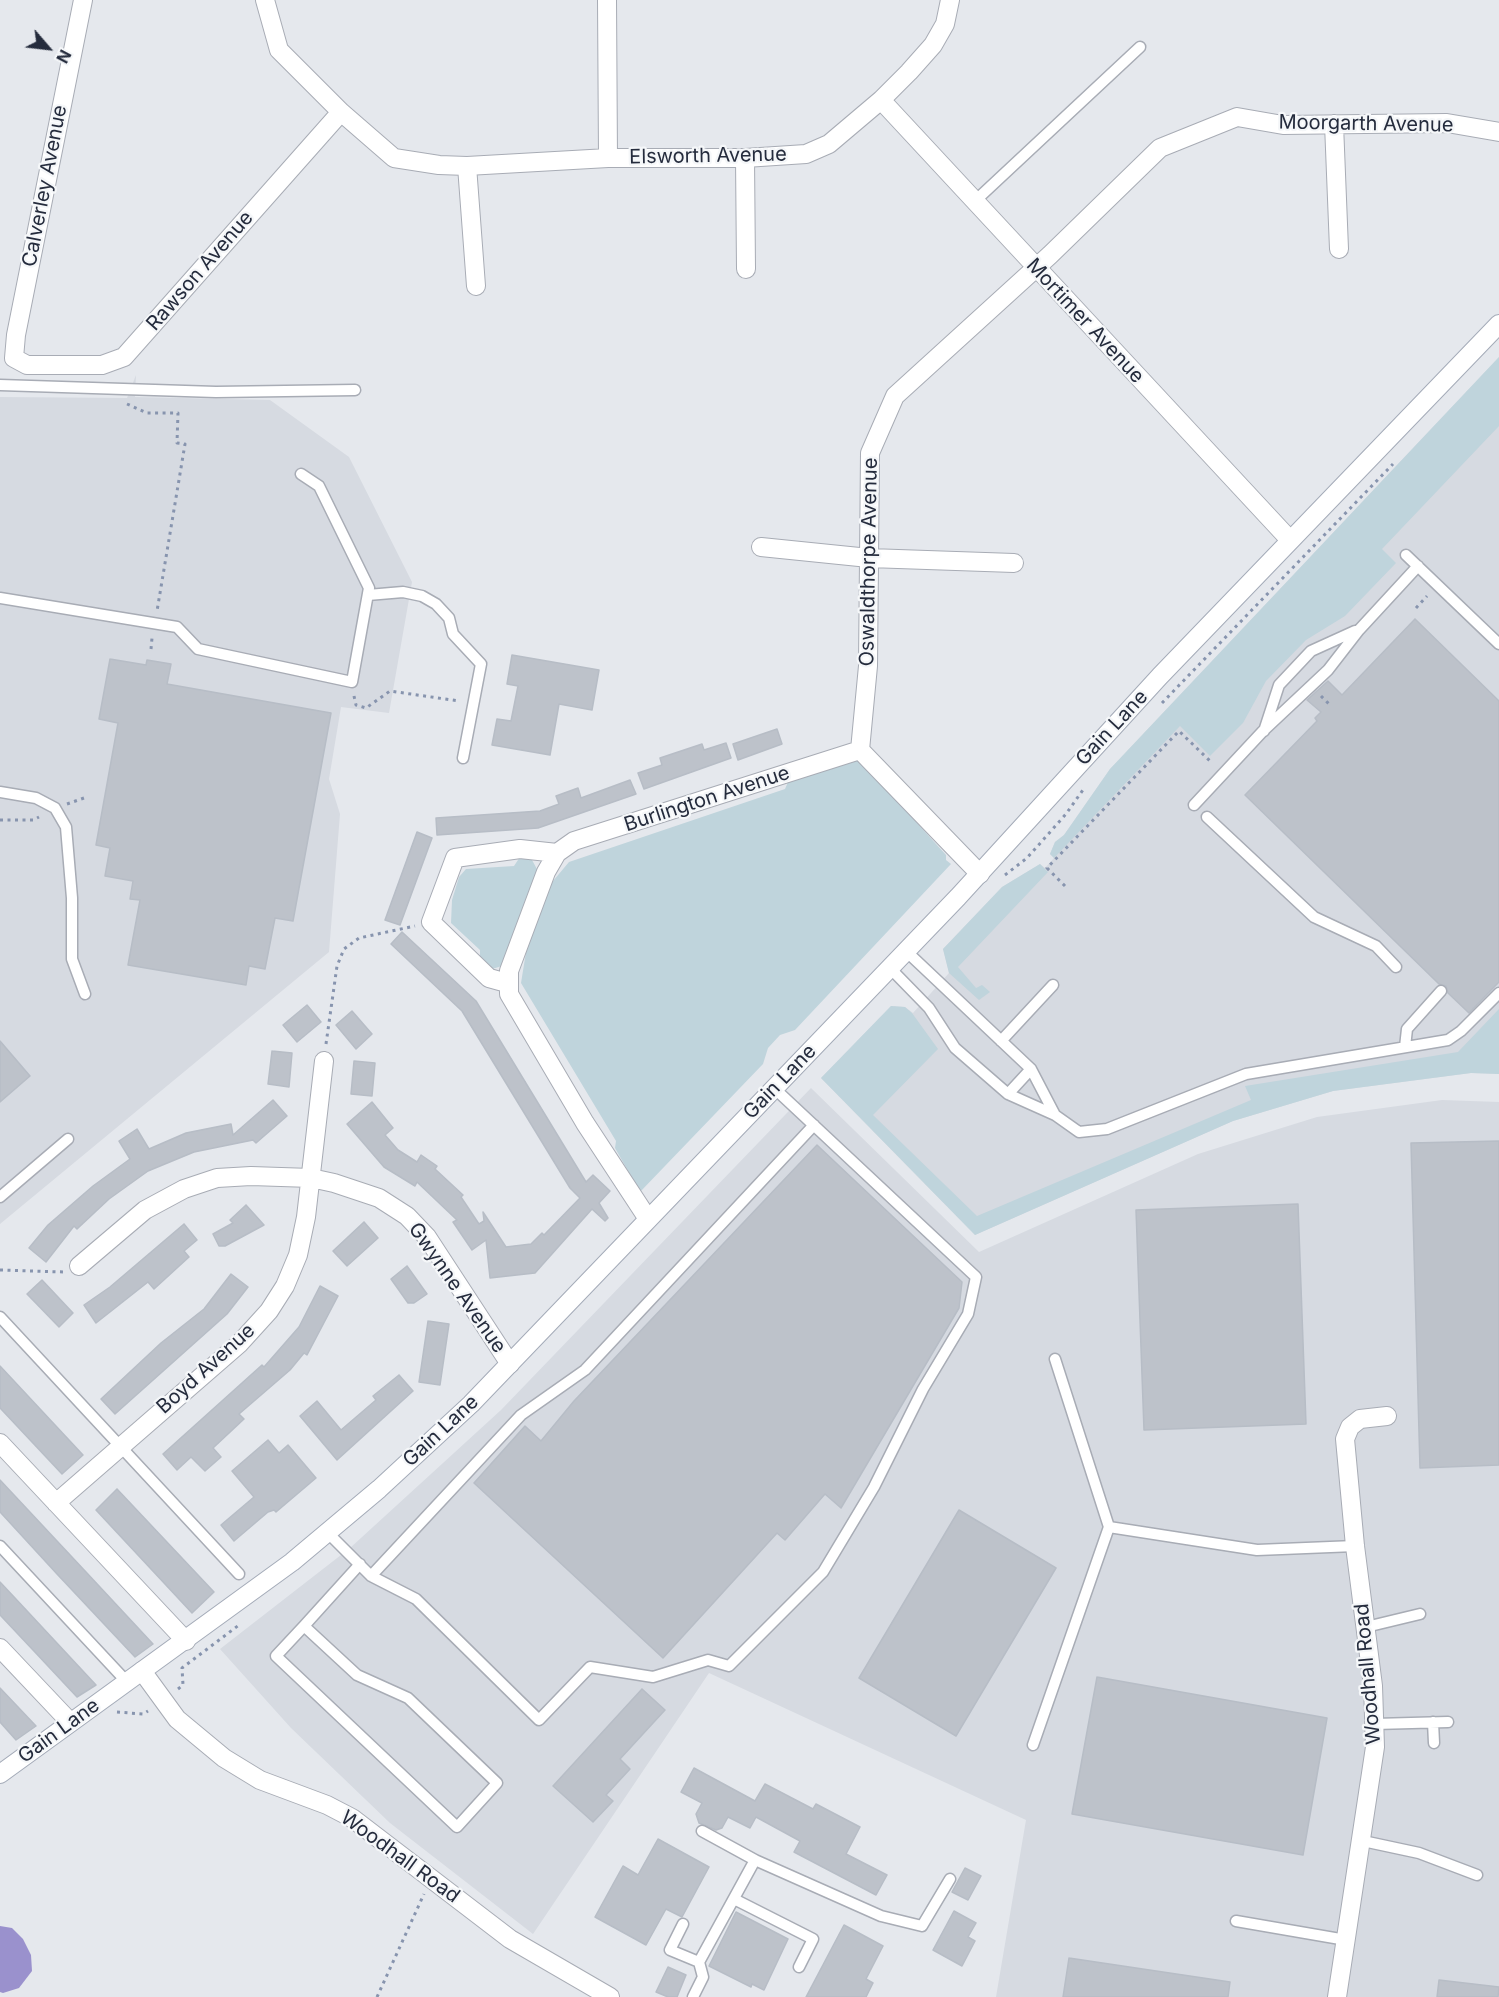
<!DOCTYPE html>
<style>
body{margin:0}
#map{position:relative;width:1499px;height:1997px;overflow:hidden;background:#e5e8ed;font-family:Inter,sans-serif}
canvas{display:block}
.north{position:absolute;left:18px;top:18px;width:60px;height:60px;-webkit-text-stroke:4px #f5f7f9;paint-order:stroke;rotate:118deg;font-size:16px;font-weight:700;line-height:24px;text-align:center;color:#252c3d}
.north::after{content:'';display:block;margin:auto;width:21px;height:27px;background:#252c3d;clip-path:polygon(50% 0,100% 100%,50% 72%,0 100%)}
</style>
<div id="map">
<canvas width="1499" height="1997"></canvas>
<div class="north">N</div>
</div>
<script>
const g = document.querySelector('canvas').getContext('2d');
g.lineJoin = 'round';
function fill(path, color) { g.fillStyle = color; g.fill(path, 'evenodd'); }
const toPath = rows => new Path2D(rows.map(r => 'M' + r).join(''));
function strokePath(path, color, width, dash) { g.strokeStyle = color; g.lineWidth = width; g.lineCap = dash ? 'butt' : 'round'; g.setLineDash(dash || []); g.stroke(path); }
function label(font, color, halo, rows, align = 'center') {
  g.font = font + ' Inter,sans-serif'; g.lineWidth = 4.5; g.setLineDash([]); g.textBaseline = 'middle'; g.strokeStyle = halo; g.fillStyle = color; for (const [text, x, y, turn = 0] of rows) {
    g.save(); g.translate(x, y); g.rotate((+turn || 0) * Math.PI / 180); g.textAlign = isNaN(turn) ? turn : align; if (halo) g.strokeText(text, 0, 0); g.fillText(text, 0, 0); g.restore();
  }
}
fill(toPath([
 [1499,357,1499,1074,1471,1073,1333,1091,1233,1121,975,1235,821,1078,891,1006,905,1007,913,1013,949,973,943,949,1002,887,1040,864,1045,868,1054,858,1050,854,1055,842,1064,835,1110,769],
 [136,375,135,397,270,400,349,457,412,582,389,713,341,707,329,779,340,814,329,952,0,1224,0,397,127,398],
 [811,1088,979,1252,1198,1154,1317,1117,1442,1100,1499,1102,1499,1997,996,1997,1026,1820,709,1673,533,1934,390,1823,291,1728,220,1649,350,1548,501,1410]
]), '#d6dae1');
fill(toPath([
 [1499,357,1499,426,1382,549,1396,563,1345,616,1306,640,1266,681,1243,723,1210,756,1180,726,1054,858,1050,854,1055,842,1064,835,1110,769],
 [845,761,861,761,946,855,946,860,951,864,795,1030,780,1035,768,1048,763,1064,640,1192,615,1148,616,1141,521,983,528,940,548,887,569,862,785,789,788,782],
 [520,857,532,860,538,871,502,966,492,969,480,960,480,950,451,923,452,900,459,877,466,869,514,866],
 [1040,864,1048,872,958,967,976,988,982,985,990,992,979,1000,949,973,943,949,1002,887],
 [891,1006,905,1007,912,1013,938,1049,873,1115,977,1216,1251,1100,1245,1086,1458,1052,1499,1009,1499,1074,1471,1073,1333,1091,1233,1121,975,1235,821,1078]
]), '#bfd4dc');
fill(toPath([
 [0,1926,12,1928,23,1939,31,1955,32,1971,19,1988,3,1993,0,1992]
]), '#9a91cd');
const building = toPath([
 [1415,619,1499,701,1499,982,1469,1013,1448,993,1446,986,1439,984,1245,795,1317,721,1315,718,1321,712,1307,700,1328,681,1342,695,1415,619],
 [512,655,599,670,592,710,559,704,550,755,492,745,497,719,511,721,518,686,507,684,512,655],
 [110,659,146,665,147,660,171,664,167,684,331,713,293,921,275,918,265,969,249,966,246,985,128,965,140,900,130,899,133,881,105,876,110,848,96,845,118,723,99,719,110,659],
 [777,729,782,744,738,760,733,744,777,729],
 [726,743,731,758,644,789,638,773,662,765,660,758,702,744,704,750,726,743],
 [630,780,636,794,538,828,437,835,436,818,540,811,559,804,556,796,578,788,581,798,630,780],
 [417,832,432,838,400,925,385,920,417,832],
 [402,932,476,1001,586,1182,593,1175,610,1191,599,1203,608,1218,605,1221,592,1209,535,1273,490,1278,486,1240,472,1250,453,1222,457,1220,417,1182,415,1186,384,1167,347,1124,372,1102,393,1128,385,1135,398,1150,417,1162,421,1155,437,1166,435,1169,463,1195,461,1197,479,1224,484,1221,483,1212,506,1247,531,1244,542,1233,544,1235,580,1198,570,1188,462,1011,391,944,402,932],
 [307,1005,321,1022,297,1042,283,1025,307,1005],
 [352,1011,372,1034,356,1049,336,1025,352,1011],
 [0,1041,30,1076,0,1102,0,1041],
 [272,1051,292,1053,289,1087,268,1084,272,1051],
 [354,1061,375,1063,372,1096,351,1094,354,1061],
 [273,1100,287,1116,256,1143,253,1140,194,1152,148,1171,109,1199,77,1229,74,1226,46,1262,29,1248,48,1225,93,1186,130,1159,119,1141,137,1129,149,1149,186,1133,231,1124,233,1135,273,1100],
 [1499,1141,1499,1465,1420,1468,1411,1143,1499,1141],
 [817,1145,962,1282,959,1308,841,1508,825,1494,785,1540,777,1533,663,1658,474,1483,525,1426,541,1441,574,1401,817,1145],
 [1298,1204,1306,1424,1144,1430,1136,1210,1298,1204],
 [246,1205,264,1225,225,1246,219,1246,213,1234,233,1223,230,1220,246,1205],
 [364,1222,378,1238,347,1266,333,1251,364,1222],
 [184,1224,197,1240,184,1251,189,1257,154,1289,148,1282,96,1323,84,1305,110,1287,184,1224],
 [407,1266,427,1294,414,1303,408,1303,391,1279,407,1266],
 [231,1274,248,1287,227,1314,115,1414,101,1399,161,1343,204,1309,231,1274],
 [42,1280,73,1313,59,1327,27,1294,42,1280],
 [320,1286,338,1296,307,1355,304,1353,290,1370,239,1414,244,1419,213,1448,221,1457,205,1471,191,1457,177,1470,163,1454,262,1365,264,1367,299,1327,320,1286],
 [428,1321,449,1324,440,1385,419,1382,428,1321],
 [0,1366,83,1455,62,1474,0,1408,0,1366],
 [399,1375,413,1391,337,1460,300,1416,317,1401,341,1430,376,1400,373,1396,399,1375],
 [268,1440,279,1453,288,1445,316,1478,276,1512,274,1510,268,1512,234,1541,221,1525,254,1497,232,1471,268,1440],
 [0,1480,86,1572,153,1644,135,1657,57,1574,0,1512,0,1480],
 [117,1489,214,1592,192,1613,96,1510,117,1489],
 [959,1510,1056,1568,956,1736,859,1678,959,1510],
 [0,1582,15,1598,96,1685,77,1697,33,1650,0,1615,0,1582],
 [1097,1677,1327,1718,1303,1855,1072,1814,1097,1677],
 [0,1688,36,1726,16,1740,0,1722,0,1688],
 [642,1689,665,1710,620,1759,630,1769,606,1795,613,1801,593,1822,553,1786,642,1689],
 [694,1768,755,1801,765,1784,813,1809,816,1804,860,1827,846,1854,887,1875,876,1895,794,1852,800,1841,756,1817,750,1828,728,1817,722,1828,716,1830,699,1823,696,1814,702,1803,681,1792,694,1768],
 [658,1839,709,1867,682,1917,666,1909,646,1945,595,1917,623,1866,638,1875,658,1839],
 [965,1868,981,1876,968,1900,952,1892,965,1868],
 [954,1911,976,1923,968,1937,975,1941,962,1966,933,1950,954,1911],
 [736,1912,788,1939,764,1990,752,1984,751,1987,709,1966,736,1912],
 [844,1925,883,1946,866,1979,873,1983,866,1997,806,1997,844,1925],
 [1069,1958,1230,1982,1228,1997,1063,1997,1069,1958],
 [668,1967,686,1975,677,1997,668,1997,656,1992,668,1967],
 [1439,1980,1499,1987,1498,1997,1437,1997,1439,1980]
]);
fill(building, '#bdc2ca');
strokePath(building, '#b7bdc6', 1.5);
const lane = toPath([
 [974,202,1140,47],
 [0,385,216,392,355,390],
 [1406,555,1499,644],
 [368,595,403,592,422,596,436,604,449,618,453,634,481,664,463,758],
 [0,598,177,627,198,649,352,682,369,588,319,486,301,474],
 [1264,731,1279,685,1311,651,1355,631],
 [0,792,36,798,55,808,66,827,72,898,72,959,85,994],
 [1194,805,1263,731,1328,670,1359,630,1418,566],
 [1207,817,1314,917,1376,946,1396,967],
 [906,951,1031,1069,1055,1115],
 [890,968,929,1008,955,1048,1008,1094,1055,1115,1079,1132,1107,1129,1246,1074,1448,1040,1461,1031,1499,993],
 [1001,1041,1053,985],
 [1405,1047,1407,1029,1441,991],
 [1008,1094,1031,1069],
 [0,1197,68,1139],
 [0,1317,239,1574],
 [1055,1359,1109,1527,1257,1550,1355,1546],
 [328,1533,371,1576,416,1599,539,1720,590,1667,653,1677,708,1660,729,1666,823,1572,874,1487,923,1389,968,1314,976,1277,774,1088],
 [0,1546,127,1682],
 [371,1576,521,1415,585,1370,814,1125],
 [304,1626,357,1675,408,1698,497,1783,457,1827,276,1656,304,1626,360,1564],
 [1366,1627,1420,1614],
 [1433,1722,1434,1743],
 [1375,1724,1448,1722],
 [1033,1745,1109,1527],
 [702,1831,755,1860,881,1916,922,1926,950,1879],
 [1363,1841,1419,1853,1477,1875],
 [734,1899,813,1939,799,1967],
 [1236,1921,1346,1940],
 [683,1924,670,1950,699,1962],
 [693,1997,703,1977,699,1962,755,1860]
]);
const street = toPath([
 [83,0,16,335,14,358,27,365,102,365,124,357,341,112],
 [265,0,279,50,341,112,394,158,439,165,467,166,608,158,745,158,806,154,829,144,881,100,909,72,933,45,945,24,950,0],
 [607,0,608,158],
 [881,100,1290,540],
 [1334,124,1339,249],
 [745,158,746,269],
 [467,166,476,286],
 [761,547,869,558,1014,563],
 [980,874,860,750,868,666,870,453,895,396,1050,255,1160,148,1237,117,1283,125,1447,123,1499,132],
 [507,983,489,978,431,922,455,858,520,849,557,853],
 [648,1219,585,1123,509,994,509,971,546,872,557,853,574,841,860,750],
 [79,1266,145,1210,184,1189,217,1178,251,1176,311,1178,334,1183,379,1198,407,1216,427,1237,510,1364],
 [0,1443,186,1641],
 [56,1503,239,1344,269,1311,285,1286,298,1255,306,1217,324,1061],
 [0,1648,70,1722],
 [142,1671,177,1719,224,1758,260,1780,327,1805,352,1818,510,1939,610,1997],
 [1337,1997,1375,1747,1373,1686,1355,1546,1345,1439,1350,1427,1360,1419,1387,1416]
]);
const secondary = toPath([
 [0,1774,292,1562,379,1489,471,1404,958,897,1160,676,1499,324]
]);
strokePath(lane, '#a8acb5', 13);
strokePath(street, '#a8acb5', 20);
strokePath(secondary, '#a4abb8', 20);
strokePath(toPath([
 [127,404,147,413,178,413,177,443,185,444,157,611],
 [1416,608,1427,596],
 [151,649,152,638],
 [354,696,356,705,366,708,390,691,459,701],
 [1321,696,1329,704],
 [1162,703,1393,464],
 [67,804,84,798],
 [0,820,33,820,39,817],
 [1005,875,1027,858,1066,814,1085,787],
 [1065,886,1047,868,1179,731,1210,761],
 [326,1044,337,966,344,949,359,938,415,926],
 [0,1270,64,1272],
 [178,1689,183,1685,182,1668,239,1625],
 [117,1712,143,1714,148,1711],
 [377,1997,424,1894]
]), '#8794ae', 3, [3, 4.5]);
strokePath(lane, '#fff', 10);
strokePath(street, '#fff', 18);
strokePath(secondary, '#fff', 18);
label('20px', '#252c3d', '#f5f7f9', [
 ["Moorgarth Avenue",1366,124,1],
 ["Elsworth Avenue",708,156,-1],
 ["Calverley Avenue",45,186,-79],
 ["Rawson Avenue",200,271,-49],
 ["Mortimer Avenue",1085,321,47],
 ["Oswaldthorpe Avenue",869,562,-89],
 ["Gain Lane",1112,728,-47],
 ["Burlington Avenue",707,799,-18],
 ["Gain Lane",780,1082,-46],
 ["Gwynne Avenue",457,1288,55],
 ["Boyd Avenue",206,1369,-42],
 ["Gain Lane",441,1431,-43],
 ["Woodhall Road",1368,1674,-95],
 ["Gain Lane",59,1731,-36],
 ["Woodhall Road",400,1857,36]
]);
</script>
